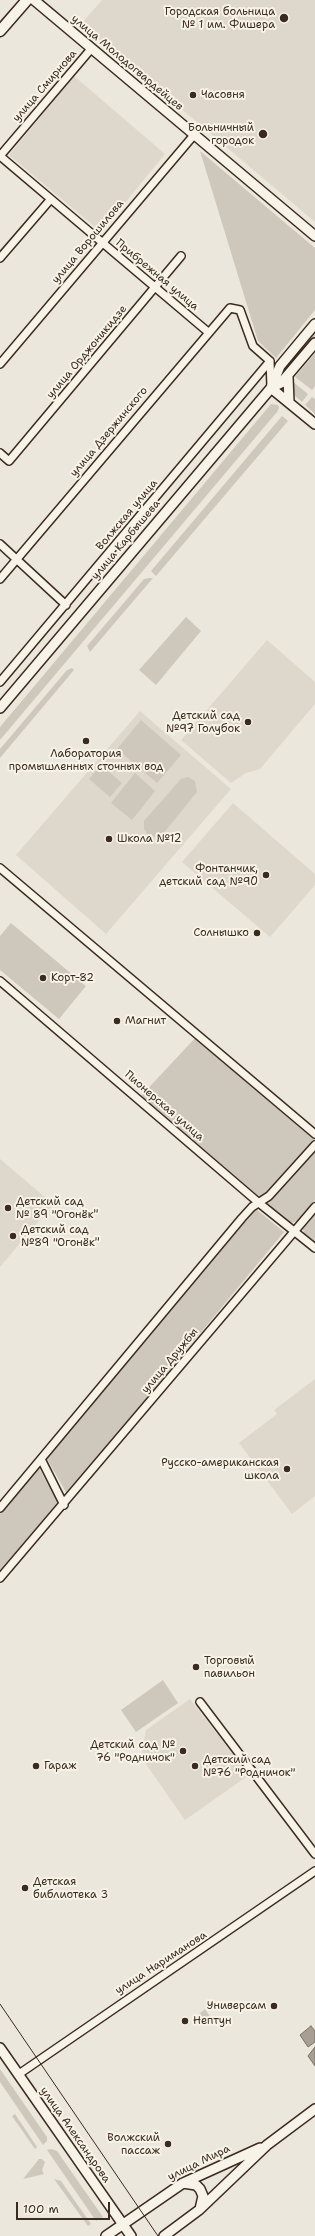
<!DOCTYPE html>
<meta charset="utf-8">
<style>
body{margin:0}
#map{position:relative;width:315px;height:2236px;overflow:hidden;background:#ece7dc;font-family:"Shantell Sans",sans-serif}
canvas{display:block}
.scale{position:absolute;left:16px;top:2202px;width:94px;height:18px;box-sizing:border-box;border:2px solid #3b2a1e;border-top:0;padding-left:5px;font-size:12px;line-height:14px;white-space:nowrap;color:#3b2a1e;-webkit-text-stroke:3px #f7f3e8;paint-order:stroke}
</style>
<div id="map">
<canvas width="315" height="2236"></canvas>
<div class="scale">100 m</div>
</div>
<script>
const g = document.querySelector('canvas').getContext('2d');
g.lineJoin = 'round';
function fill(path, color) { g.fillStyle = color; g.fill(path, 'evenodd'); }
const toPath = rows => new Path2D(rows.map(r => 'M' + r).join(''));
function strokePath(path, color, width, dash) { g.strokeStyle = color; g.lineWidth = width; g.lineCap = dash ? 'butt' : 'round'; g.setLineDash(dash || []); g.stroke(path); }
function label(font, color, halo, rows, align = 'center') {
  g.font = font + ' "Shantell Sans",sans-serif'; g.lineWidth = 4; g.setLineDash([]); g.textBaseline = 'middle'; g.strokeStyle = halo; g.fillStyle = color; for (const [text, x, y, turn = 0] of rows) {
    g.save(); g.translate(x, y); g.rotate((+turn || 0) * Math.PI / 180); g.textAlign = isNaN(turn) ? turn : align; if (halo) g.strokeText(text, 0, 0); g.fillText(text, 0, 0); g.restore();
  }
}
fill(toPath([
 [102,0,315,0,315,222,81,24],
 [74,76,165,154,101,232,9,155],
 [267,640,315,682,315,704,260,769,246,773,231,783,181,740],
 [140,711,231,789,106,934,16,855],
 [233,803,315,874,315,885,270,937,182,862],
 [0,1159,53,1204,0,1267],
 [315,1379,315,1496,292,1514,239,1443,277,1414,274,1410],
 [190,1699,249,1775,185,1820,141,1757,146,1730]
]), '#ddd7cc');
fill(toPath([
 [200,151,315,248,315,310,276,358,258,341],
 [315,332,315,336,287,370,285,368],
 [315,353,315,386,312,390,295,377],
 [292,381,308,394,302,402,294,395],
 [312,397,315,399,315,414,305,405],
 [271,404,278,405,279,408,277,412,0,740,0,727],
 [282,416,288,421,156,576,151,571],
 [149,578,153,578,90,652,87,646,144,579],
 [186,617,201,631,156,685,139,670],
 [72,668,74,670,0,758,0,749,67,670],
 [141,720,181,755,157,783,117,749],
 [101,765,122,783,110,797,89,779],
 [135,773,155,791,132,820,111,803],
 [188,777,195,781,197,792,162,835,155,837,148,835,144,829,144,821,181,779],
 [11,923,86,986,59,1019,0,970,0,936],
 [196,1037,315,1137,315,1201,298,1221,291,1223,288,1221,141,1096],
 [256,1209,284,1232,67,1494,47,1459],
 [315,1211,315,1243,305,1235,302,1227],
 [39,1468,59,1505,0,1574,0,1514],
 [163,1680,178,1703,136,1732,121,1710],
 [205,2009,211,2018,206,2022,199,2014],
 [0,2069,47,2137,47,2141,43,2145,0,2082],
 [15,2114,37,2147,35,2149,12,2116],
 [51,2149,57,2151,103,2217,96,2221,47,2150],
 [42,2159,45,2162,42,2170,44,2174,23,2179,39,2159],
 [54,2179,61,2181,91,2224,88,2226]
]), '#cec8bc');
const water = toPath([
 [311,2026,315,2031,315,2042,308,2047,300,2035,311,2026],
 [315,2047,315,2066,308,2056,315,2047]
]);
fill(water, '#a89f93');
strokePath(water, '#7c7064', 1);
const street = toPath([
 [0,156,208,332],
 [0,156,91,49],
 [0,258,50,200],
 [0,364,194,135],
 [0,453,9,461,181,256],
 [0,544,66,605],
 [0,579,230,308,240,310,253,346,270,361,271,386],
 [0,682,270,361],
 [0,868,315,1134],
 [0,981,259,1203,315,1248],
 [41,1459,64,1505],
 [0,1508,242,1218,252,1207,269,1196,315,1145],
 [0,1578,315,1207],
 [200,1702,315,1854],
 [19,2074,315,1871]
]);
const secondary = toPath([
 [34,0,315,236],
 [288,377,289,402],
 [271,388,281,383,315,343],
 [271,388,315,424],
 [0,708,271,388,280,366,315,324],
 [0,2048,131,2236],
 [183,2183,196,2185,200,2189,203,2196,200,2209],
 [106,2236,183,2183,260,2148],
 [164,2236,199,2210,267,2145,315,2109]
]);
const primary = toPath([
 [0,31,27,0]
]);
strokePath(street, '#3b2a1e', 10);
strokePath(secondary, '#3b2a1e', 12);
strokePath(primary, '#3b2a1e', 13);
strokePath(street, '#f7f3e8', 7);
strokePath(secondary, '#f7f3e8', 9);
strokePath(primary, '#f7f3e8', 10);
strokePath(toPath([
 [0,2004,158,2236]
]), '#3b2a1e', 1);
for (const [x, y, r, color] of [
 [284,18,5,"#3b2a1e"],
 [193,95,4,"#3b2a1e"],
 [263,134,5,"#3b2a1e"],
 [248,722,4,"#3b2a1e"],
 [86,741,4,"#3b2a1e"],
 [109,839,4,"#3b2a1e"],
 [266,875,4,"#3b2a1e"],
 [257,933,4,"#3b2a1e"],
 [43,978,4,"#3b2a1e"],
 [117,1021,4,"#3b2a1e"],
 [8,1208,4,"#3b2a1e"],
 [13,1236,4,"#3b2a1e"],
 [287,1469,4,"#3b2a1e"],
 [196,1667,4,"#3b2a1e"],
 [183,1751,4,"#3b2a1e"],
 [36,1766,4,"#3b2a1e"],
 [195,1766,4,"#3b2a1e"],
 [25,1888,4,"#3b2a1e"],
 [274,2006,4,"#3b2a1e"],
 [185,2021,4,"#3b2a1e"],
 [168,2144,4,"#3b2a1e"]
]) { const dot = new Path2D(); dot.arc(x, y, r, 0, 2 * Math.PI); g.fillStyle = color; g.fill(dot); strokePath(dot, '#f7f3e8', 1.5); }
label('11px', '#3b2a1e', '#f7f3e8', [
 ["Городская больница",275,12,"right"],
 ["№ 1 им. Фишера",275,25,"right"],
 ["Часовня",201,95],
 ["Больничный",254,128,"right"],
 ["городок",254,141,"right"],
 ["Детский сад",240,716,"right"],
 ["№97 Голубок",240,729,"right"],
 ["Лаборатория",86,754,"center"],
 ["промышленных сточных вод",86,767,"center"],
 ["Школа №12",117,839],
 ["Фонтанчик,",258,869,"right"],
 ["детский сад №90",258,882,"right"],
 ["Солнышко",249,933,"right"],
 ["Корт-82",51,978],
 ["Магнит",125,1021],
 ["Детский сад",16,1202],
 ["№ 89 \"Огонёк\"",16,1215],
 ["Детский сад",21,1230],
 ["№89 \"Огонёк\"",21,1243],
 ["Русско-американская",279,1463,"right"],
 ["школа",279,1476,"right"],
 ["Торговый",204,1661],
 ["павильон",204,1674],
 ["Детский сад №",175,1745,"right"],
 ["76 \"Родничок\"",175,1758,"right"],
 ["Детский сад",203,1760],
 ["№76 \"Родничок\"",203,1773],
 ["Гараж",44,1766],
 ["Детская",33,1882],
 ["библиотека 3",33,1895],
 ["Универсам",266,2006,"right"],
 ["Нептун",193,2021],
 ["Волжский",160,2138,"right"],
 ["пассаж",160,2151,"right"]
], 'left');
label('11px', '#3b2a1e', '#f7f3e8', [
 ["улица Молодогвардейцев",127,63,40],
 ["улица Смирнова",45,86,-49],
 ["улица Ворошилова",88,242,-50],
 ["Прибрежная улица",157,275,40],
 ["улица Орджоникидзе",87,352,-50],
 ["улица Дзержинского",109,432,-50],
 ["Волжская улица",127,515,-50],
 ["улица Карбышева",126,540,-50],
 ["Пионерская улица",164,1106,41],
 ["улица Дружбы",170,1361,-50],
 ["улица Нариманова",161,1963,-33],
 ["улица Александрова",75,2135,55],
 ["улица Мира",199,2163,-26]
]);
</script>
